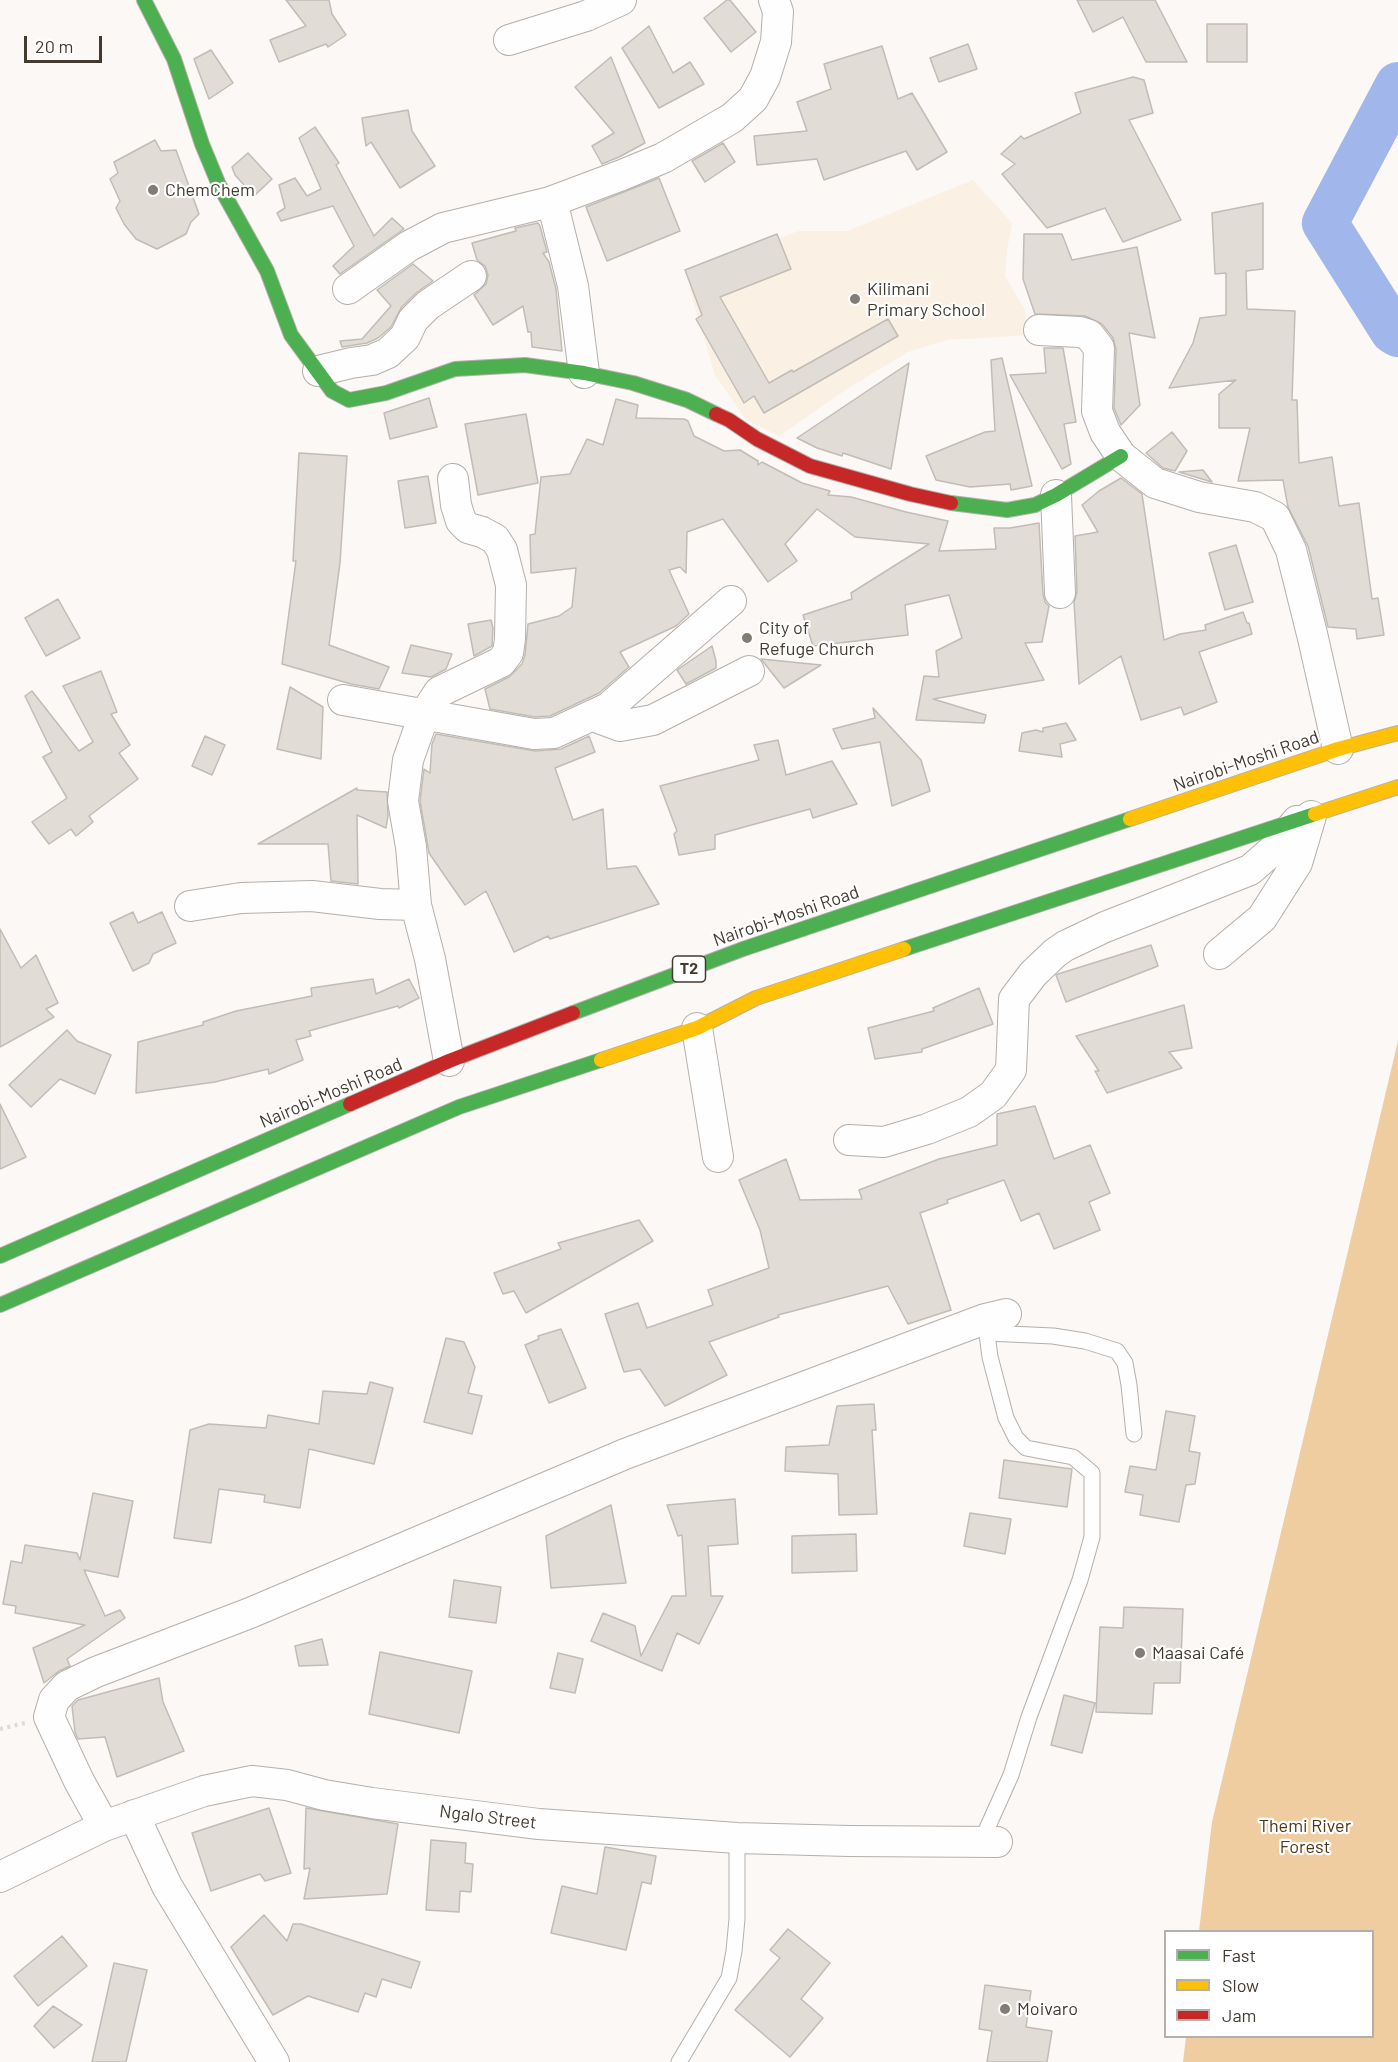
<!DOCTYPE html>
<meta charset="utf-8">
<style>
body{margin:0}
#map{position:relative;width:1398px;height:2062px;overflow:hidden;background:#fbf8f5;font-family:Barlow,sans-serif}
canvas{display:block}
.legend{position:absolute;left:1164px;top:1930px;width:210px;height:108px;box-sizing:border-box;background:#fff;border:2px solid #b4b0ac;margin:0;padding:8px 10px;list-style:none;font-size:18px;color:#433a30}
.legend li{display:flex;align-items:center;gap:12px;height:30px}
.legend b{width:30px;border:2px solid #b4b0ac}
.scale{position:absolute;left:24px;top:36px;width:78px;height:27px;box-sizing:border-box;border:3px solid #433a30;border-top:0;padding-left:8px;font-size:18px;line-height:21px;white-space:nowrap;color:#433a30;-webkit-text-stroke:4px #fff;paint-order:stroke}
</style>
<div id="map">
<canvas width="1398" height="2062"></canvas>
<ul class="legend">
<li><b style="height:8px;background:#4caf50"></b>Fast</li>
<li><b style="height:8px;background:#ffc107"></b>Slow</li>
<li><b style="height:8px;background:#c62828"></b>Jam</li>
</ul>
<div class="scale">20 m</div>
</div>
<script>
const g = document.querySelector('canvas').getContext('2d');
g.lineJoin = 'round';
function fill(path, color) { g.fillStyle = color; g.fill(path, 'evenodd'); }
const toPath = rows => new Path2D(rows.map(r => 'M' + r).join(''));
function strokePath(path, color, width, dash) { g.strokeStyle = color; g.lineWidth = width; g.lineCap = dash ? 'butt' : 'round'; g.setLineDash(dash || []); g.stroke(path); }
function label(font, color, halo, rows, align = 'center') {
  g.font = font + ' Barlow,sans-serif'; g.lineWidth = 4.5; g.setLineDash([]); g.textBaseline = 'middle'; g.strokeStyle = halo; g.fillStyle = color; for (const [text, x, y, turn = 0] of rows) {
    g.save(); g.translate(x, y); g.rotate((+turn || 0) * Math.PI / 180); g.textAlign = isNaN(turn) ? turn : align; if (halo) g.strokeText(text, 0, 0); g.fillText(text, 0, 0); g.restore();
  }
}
fill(toPath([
 [973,180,1012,223,1007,251,1005,276,1025,310,1028,335,947,340,908,352,850,387,779,436,746,420,715,375,689,288,761,244,799,231,847,231]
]), '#fbf0e4');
fill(toPath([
 [1398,1041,1398,2062,1183,2062,1186,2037,1372,2036,1372,1932,1199,1931,1212,1822]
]), '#f0cca1');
strokePath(toPath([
 [1398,85,1325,223,1393,331,1398,334]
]), '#a1b7eb', 46);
const building = toPath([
 [286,0,329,0,332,14,346,35,328,47,326,44,279,62,270,40,306,26,286,0],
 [727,0,730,0,756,32,731,52,704,18,727,0],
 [1077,0,1155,0,1187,62,1146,62,1123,17,1093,32,1077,0],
 [1207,24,1247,24,1247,62,1207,62,1207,24],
 [649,26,673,73,690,62,704,84,659,108,622,48,649,26],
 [968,44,977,69,939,82,930,58,968,44],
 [882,46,898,99,912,93,947,152,917,170,906,151,824,180,817,159,757,165,754,136,807,131,797,102,831,89,824,64,882,46],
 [211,50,233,83,209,99,194,59,211,50],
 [611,57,645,143,619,157,602,164,592,146,614,133,575,87,611,57],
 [1133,77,1144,80,1153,113,1129,120,1181,220,1123,242,1105,208,1047,228,1002,174,1015,164,1001,154,1021,136,1024,139,1081,113,1075,93,1133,77],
 [408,110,412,131,435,166,400,188,371,142,366,146,362,118,408,110],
 [315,127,339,163,336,165,374,236,392,218,404,229,340,274,333,266,354,246,333,206,281,221,277,213,285,208,279,185,295,178,307,196,321,189,299,138,315,127],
 [155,140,161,151,176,150,199,214,191,222,186,234,157,249,136,239,124,224,116,208,120,201,110,179,118,173,114,162,155,140],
 [723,143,735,162,705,182,692,161,723,143],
 [248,153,272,179,254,196,235,175,232,167,248,153],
 [659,178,680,231,607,261,586,207,659,178],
 [1263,203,1263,269,1246,271,1247,309,1295,311,1292,400,1297,400,1299,463,1332,457,1339,506,1359,503,1372,599,1378,598,1384,635,1357,639,1356,629,1328,627,1308,546,1288,507,1283,480,1238,481,1250,428,1219,428,1219,394,1236,380,1169,388,1193,343,1200,318,1226,315,1226,273,1215,274,1212,213,1263,203],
 [538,223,540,226,547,252,543,253,549,262,556,289,562,351,532,347,531,332,528,332,523,306,493,325,474,295,486,284,488,275,485,266,477,260,472,243,516,231,515,228,538,223],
 [777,234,791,269,720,297,769,383,792,370,793,372,888,319,898,336,764,413,754,396,744,403,696,319,702,315,685,270,777,234],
 [1024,234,1062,234,1072,260,1137,247,1155,338,1129,333,1140,405,1121,425,1114,408,1116,349,1113,338,1102,324,1085,316,1035,314,1023,279,1024,234],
 [413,264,433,281,416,293,401,308,391,327,378,338,367,343,342,347,340,341,362,339,391,306,377,290,413,264],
 [1044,348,1063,348,1076,422,1064,424,1071,464,1062,469,1010,375,1046,373,1044,348],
 [1002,358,1032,486,1011,490,1010,484,970,487,936,480,926,456,985,432,995,431,991,360,1002,358],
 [909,363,891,469,843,453,842,456,817,448,797,438,909,363],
 [429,398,437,427,390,439,384,413,429,398],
 [616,399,638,405,636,418,684,419,688,421,694,436,724,451,740,450,758,461,758,465,762,462,802,483,830,491,828,495,851,497,906,512,948,521,939,551,996,549,994,528,1010,528,1039,523,1043,594,1045,602,1049,606,1042,642,1025,643,1044,680,933,699,986,715,984,723,916,720,924,676,939,677,936,651,962,638,949,595,905,605,908,635,813,646,803,615,852,599,851,593,929,544,855,537,817,509,785,544,797,561,768,582,723,519,687,532,686,573,680,567,669,570,689,614,676,626,620,652,629,667,599,693,550,716,535,717,490,709,485,689,509,677,522,664,525,655,528,624,559,616,572,607,576,568,531,573,530,535,535,534,541,477,570,474,587,439,603,445,616,399],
 [526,414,538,483,478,495,465,424,526,414],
 [1172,432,1187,451,1175,471,1163,468,1146,453,1172,432],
 [299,453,347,456,340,563,329,645,389,667,379,689,351,684,282,664,296,561,293,561,299,453],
 [1203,470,1212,482,1179,472,1203,470],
 [428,476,436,523,405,528,398,481,428,476],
 [1121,478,1142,494,1164,640,1180,634,1206,630,1205,625,1243,612,1247,623,1249,623,1252,634,1199,652,1217,702,1184,715,1181,707,1141,720,1121,656,1079,684,1074,602,1077,592,1075,536,1098,532,1082,505,1099,491,1121,478],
 [1236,545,1253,602,1225,610,1209,553,1236,545],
 [58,599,80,638,46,656,25,618,58,599],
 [491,620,493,628,492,646,474,656,468,624,491,620],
 [411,645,452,654,446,669,431,677,402,673,411,645],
 [712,646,716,661,716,668,686,684,677,670,712,646],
 [761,659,821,665,784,688,761,659],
 [101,671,117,712,111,714,130,745,119,753,138,779,89,816,93,822,76,836,71,829,49,844,32,822,67,798,43,757,52,752,25,696,32,691,79,751,93,742,63,686,101,671],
 [290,687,323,707,321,759,277,749,290,687],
 [873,708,921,760,930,791,892,806,880,742,842,749,833,729,875,718,873,708],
 [1066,723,1076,740,1060,744,1062,757,1019,751,1022,733,1036,730,1043,732,1043,728,1066,723],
 [436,734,535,751,561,749,589,736,595,752,555,768,573,820,603,809,607,869,636,866,659,904,550,939,548,936,514,952,486,891,465,905,429,853,420,801,424,769,430,773,432,744,436,734],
 [205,736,225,745,212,775,192,766,205,736],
 [778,740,786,775,832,761,857,804,813,818,810,809,715,835,715,849,679,855,674,834,677,831,660,786,759,760,754,745,778,740],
 [357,788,357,790,387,792,388,816,386,828,357,815,358,884,331,881,328,844,258,844,357,788],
 [133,912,138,923,162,912,176,943,153,954,149,963,133,971,110,923,133,912],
 [0,929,21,968,36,955,58,1003,46,1009,54,1017,0,1047,0,929],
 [1151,945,1158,966,1066,1002,1056,975,1058,974,1151,945],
 [373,979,376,994,409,979,419,998,399,1008,398,1006,309,1031,311,1036,296,1040,303,1060,269,1074,268,1069,215,1082,136,1093,138,1042,203,1025,203,1022,236,1011,312,996,311,988,373,979],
 [979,988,993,1024,922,1049,922,1052,875,1059,868,1028,934,1011,933,1008,979,988],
 [1184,1005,1192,1048,1169,1052,1182,1068,1107,1093,1095,1071,1099,1071,1076,1036,1184,1005],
 [67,1030,77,1041,111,1055,95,1094,60,1079,31,1107,9,1085,67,1030],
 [0,1104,26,1157,0,1169,0,1104],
 [1035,1106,1054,1159,1090,1145,1110,1193,1089,1202,1100,1230,1054,1249,1039,1213,1021,1221,1004,1180,947,1200,948,1203,920,1213,951,1310,908,1324,888,1286,778,1315,779,1317,709,1342,727,1375,665,1406,640,1369,624,1372,605,1314,638,1303,647,1328,713,1305,708,1290,769,1268,760,1230,739,1180,786,1159,800,1200,862,1199,859,1190,939,1159,997,1145,997,1114,1035,1106],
 [639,1220,653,1241,526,1313,514,1291,503,1294,494,1273,561,1249,558,1243,639,1220],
 [561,1329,586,1388,549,1403,525,1345,539,1339,538,1336,561,1329],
 [446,1338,464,1342,475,1367,468,1393,482,1396,472,1434,424,1422,446,1338],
 [370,1382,393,1388,374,1464,309,1449,300,1508,264,1502,265,1495,219,1489,211,1543,174,1538,190,1430,209,1424,266,1428,268,1415,319,1424,323,1391,367,1394,370,1382],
 [874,1404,876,1430,872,1430,877,1514,839,1515,838,1474,785,1471,786,1447,829,1445,837,1406,874,1404],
 [1166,1411,1195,1416,1189,1451,1200,1453,1195,1484,1186,1485,1179,1522,1140,1515,1143,1495,1125,1492,1130,1466,1156,1470,1166,1411],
 [1004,1460,1072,1469,1067,1507,999,1498,1004,1460],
 [93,1493,133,1501,118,1577,84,1570,105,1616,120,1610,125,1618,67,1659,70,1666,59,1671,44,1683,33,1648,85,1625,15,1613,16,1606,3,1604,11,1561,22,1563,25,1545,77,1553,80,1560,93,1493],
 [735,1499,738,1544,708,1546,711,1596,723,1596,699,1644,677,1633,662,1671,591,1641,603,1613,635,1626,641,1656,672,1596,686,1596,682,1535,678,1536,667,1505,735,1499],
 [611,1505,626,1583,551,1588,546,1536,611,1505],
 [970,1513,1011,1519,1005,1554,964,1546,970,1513],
 [856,1534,857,1571,792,1573,792,1536,856,1534],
 [454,1580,501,1587,496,1623,449,1617,454,1580],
 [1124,1607,1183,1609,1180,1683,1154,1683,1152,1714,1096,1712,1100,1627,1123,1628,1124,1607],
 [322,1639,328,1665,299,1666,295,1646,322,1639],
 [380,1652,472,1671,459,1733,369,1714,380,1652],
 [558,1653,583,1659,575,1693,550,1688,558,1653],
 [159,1678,163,1702,184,1751,117,1777,105,1737,78,1739,75,1732,72,1706,78,1700,159,1678],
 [1064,1695,1095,1703,1082,1753,1051,1745,1064,1695],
 [269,1808,291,1873,265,1881,260,1874,211,1891,192,1833,269,1808],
 [306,1808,398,1824,387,1894,304,1899,310,1868,304,1869,306,1808],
 [431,1840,466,1843,465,1863,473,1864,471,1892,460,1891,459,1912,426,1910,431,1840],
 [605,1847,656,1856,651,1884,642,1882,626,1950,551,1933,562,1886,597,1894,605,1847],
 [264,1915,287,1941,293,1924,301,1924,420,1962,411,1988,382,1979,376,1997,365,1993,358,2012,308,1996,273,2015,231,1947,264,1915],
 [788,1929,830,1963,801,1999,823,2018,790,2057,735,2010,780,1958,770,1950,788,1929],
 [62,1936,87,1966,38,2006,14,1976,62,1936],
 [114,1963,147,1970,126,2062,92,2062,114,1963],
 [985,1985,1031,1991,1026,2027,1052,2031,1047,2062,987,2062,992,2031,979,2029,985,1985],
 [53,2006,82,2025,54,2048,34,2026,53,2006]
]);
fill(building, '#e2dcd6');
strokePath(building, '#c1bcb6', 1.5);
const lane = toPath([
 [987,1333,1053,1336,1085,1341,1117,1351,1125,1363,1129,1385,1134,1434],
 [981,1842,1011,1775,1029,1717,1080,1580,1092,1537,1092,1473,1073,1457,1026,1448,1016,1438,1006,1418,990,1357,985,1319],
 [679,2062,729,1978,734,1951,737,1919,737,1838]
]);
const street = toPath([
 [509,40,586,16,621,0],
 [348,289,409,246,443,228,550,202],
 [1039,330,1080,332,1089,335,1099,348,1097,411,1105,432,1121,456,1155,483,1199,497,1255,507,1275,517,1291,550,1313,638,1338,749],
 [318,371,351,363,372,360,388,353,405,337,413,320,428,305,471,276],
 [584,373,573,286,556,217,550,202,622,175,663,158,732,118,753,99,765,77,776,42,778,12,774,0],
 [1056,495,1060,593],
 [343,700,534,734,554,733,608,708,731,601],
 [593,716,620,726,653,720,749,671],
 [190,906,241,898,312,896,380,904,416,905],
 [1219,954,1262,918,1297,863,1311,816],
 [697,1028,718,1157],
 [449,1061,430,959,416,905,411,847,403,801,408,760,424,715,439,692,501,662,508,653,510,639,511,585,502,550,495,539,482,532,468,528,461,521,456,505,453,479],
 [849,1140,884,1142,927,1129,969,1112,993,1095,1011,1070,1014,999,1033,974,1055,953,1065,946,1105,927,1250,870,1273,850,1297,821],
 [134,1815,167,1886,274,2062],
 [104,1826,79,1781,49,1717,54,1700,67,1686,96,1672,250,1613,625,1454,985,1319,1006,1314],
 [0,1877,104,1826,204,1791,252,1781,287,1785,324,1795,372,1803,539,1824,737,1838,849,1841,997,1842]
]);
const fast = toPath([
 [144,0,174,59,202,144,219,185,267,271,291,335,332,391,349,400,386,393,455,369,525,365,584,373,633,383,687,400,716,414],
 [951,503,1007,510,1035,505,1056,495,1121,456],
 [904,949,1315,814],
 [573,1013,743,949,1130,819],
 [0,1256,350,1104],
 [0,1305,459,1107,601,1060]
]);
const slow = toPath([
 [1315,814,1398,787],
 [1130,819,1338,749,1398,733],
 [601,1060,697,1028,756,998,904,949]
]);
const jam = toPath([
 [716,414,729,420,757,439,810,466,910,494,951,503],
 [350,1104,449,1061,573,1013]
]);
strokePath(lane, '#b5afaa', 17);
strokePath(street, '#b5afaa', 32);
strokePath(fast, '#b5afaa', 16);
strokePath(slow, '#b5afaa', 16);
strokePath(jam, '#b5afaa', 16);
strokePath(toPath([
 [0,1729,25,1723]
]), '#dcdbda', 4, [3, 4.5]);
strokePath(lane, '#fefefe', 15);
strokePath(street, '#fefefe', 30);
strokePath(fast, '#4caf50', 14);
strokePath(slow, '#ffc107', 14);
strokePath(jam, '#c62828', 14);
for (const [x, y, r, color] of [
 [153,190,6,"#837c75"],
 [855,299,6,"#837c75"],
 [747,638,6,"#837c75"],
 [1140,1653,6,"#837c75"],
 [1005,2009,6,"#837c75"]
]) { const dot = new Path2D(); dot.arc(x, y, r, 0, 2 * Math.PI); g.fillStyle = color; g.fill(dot); strokePath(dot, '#fff', 2); }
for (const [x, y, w] of [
 [689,969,33]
]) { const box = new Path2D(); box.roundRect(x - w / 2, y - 13, w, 26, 4.5); g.fillStyle = '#fff'; g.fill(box); strokePath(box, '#433a30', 1.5); }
label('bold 16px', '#433a30', null, [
 ["T2",689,969]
]);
label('18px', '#433a30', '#fff', [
 ["ChemChem",165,190],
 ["Kilimani",867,289],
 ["Primary School",867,310],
 ["City of",759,628],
 ["Refuge Church",759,649],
 ["Maasai Café",1152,1653],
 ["Moivaro",1017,2009]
], 'left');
label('18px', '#433a30', '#fff', [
 ["Nairobi-Moshi Road",1246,761,-19],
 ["Nairobi-Moshi Road",786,916,-19],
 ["Nairobi-Moshi Road",331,1093,-23],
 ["Ngalo Street",488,1817,7]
]);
label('18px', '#503616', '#fff', [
 ["Themi River",1305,1826],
 ["Forest",1305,1847]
]);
</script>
